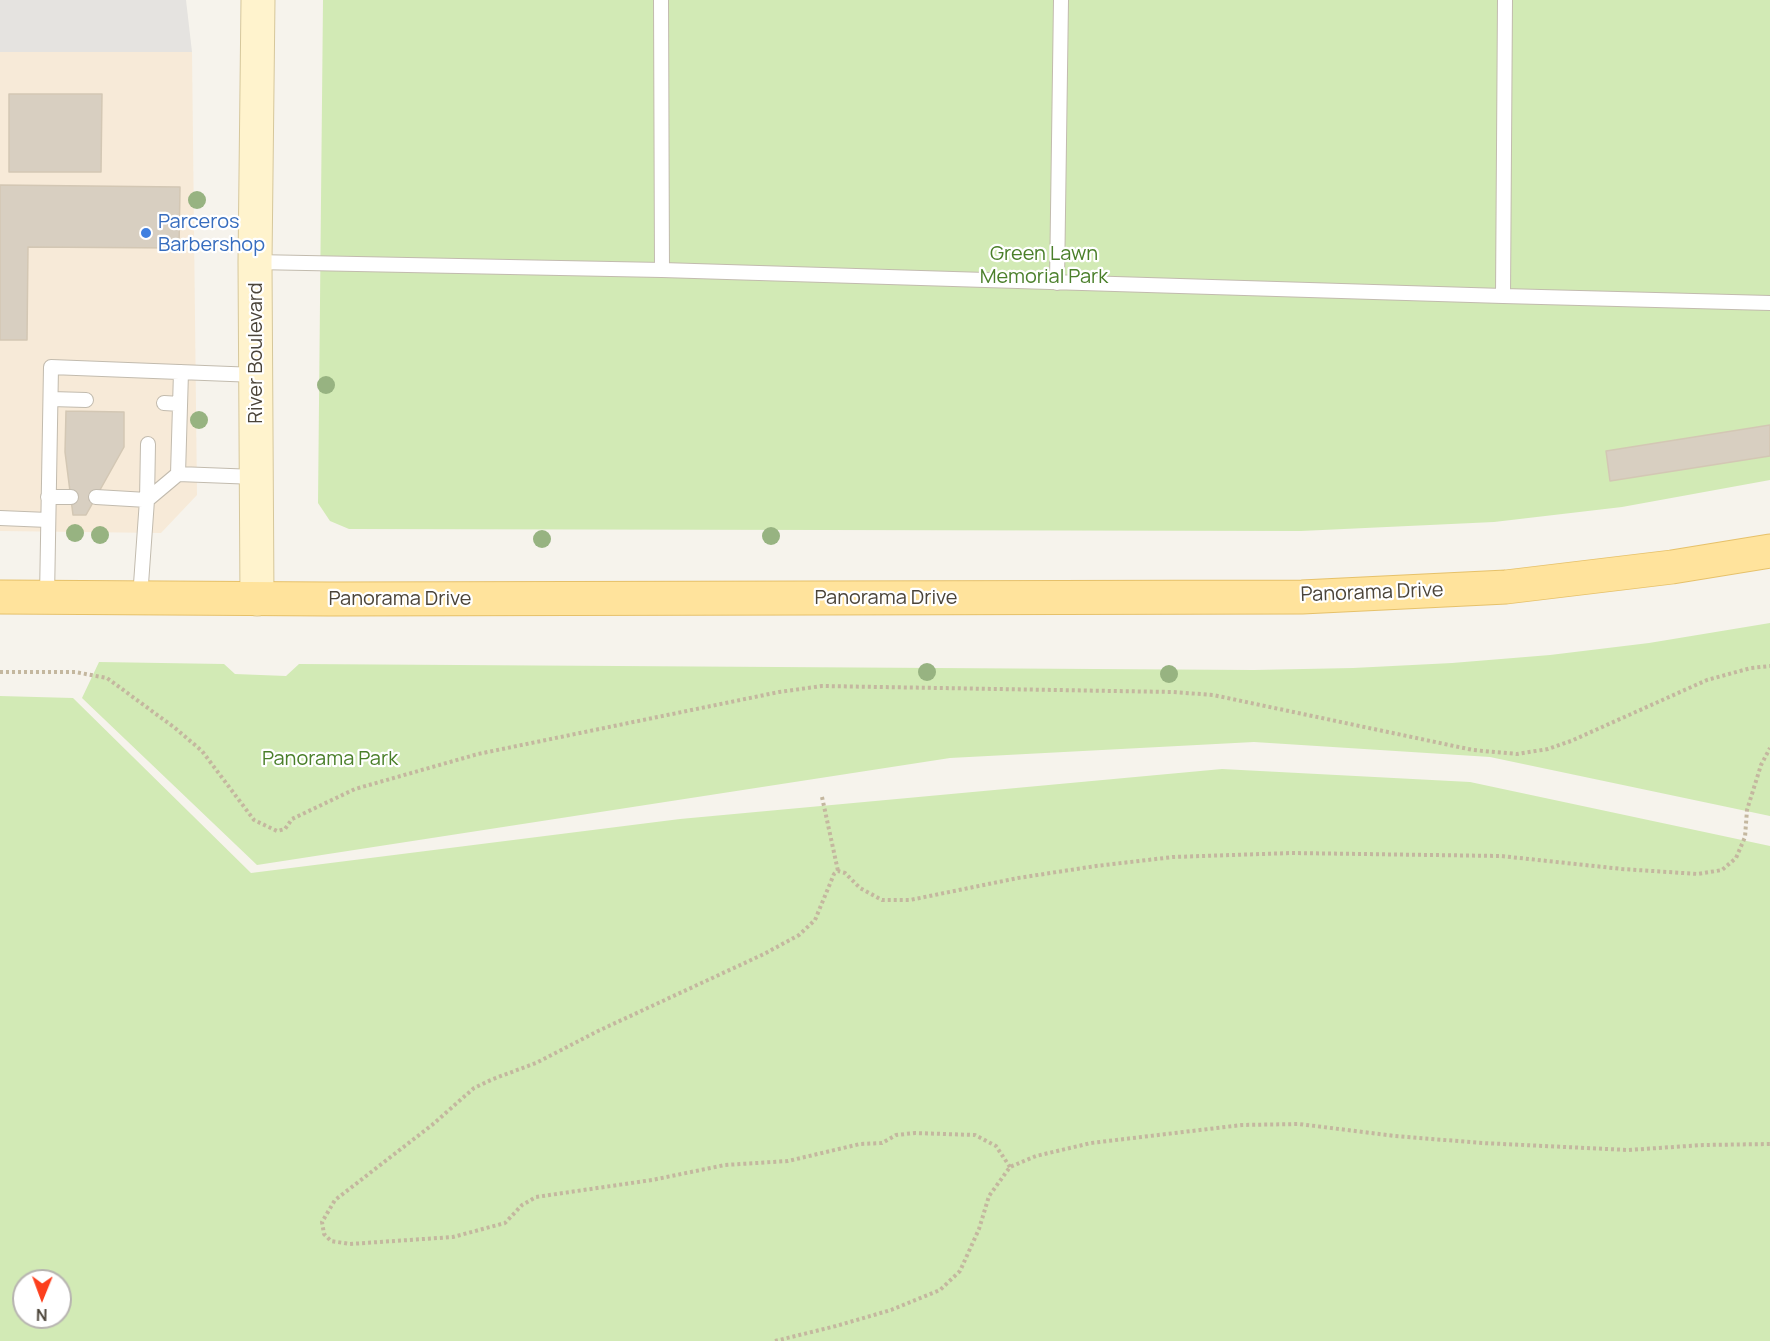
<!DOCTYPE html>
<style>
body{margin:0}
#map{position:relative;width:1770px;height:1341px;overflow:hidden;background:#f6f3ec;font-family:Manrope,sans-serif}
canvas{display:block}
.north{position:absolute;left:12px;top:1269px;width:60px;height:60px;box-sizing:border-box;background:#fff;border:2px solid #b7b4b0;border-radius:50%;rotate:181deg;font-size:16px;font-weight:700;line-height:24px;text-align:center;color:#4b4439}
.north::after{content:'';display:block;margin:auto;width:21px;height:27px;background:#fc3f1d;clip-path:polygon(50% 0,100% 100%,50% 72%,0 100%)}
</style>
<div id="map">
<canvas width="1770" height="1341"></canvas>
<div class="north">N</div>
</div>
<script>
const g = document.querySelector('canvas').getContext('2d');
g.lineJoin = 'round';
function fill(path, color) { g.fillStyle = color; g.fill(path, 'evenodd'); }
const toPath = rows => new Path2D(rows.map(r => 'M' + r).join(''));
function strokePath(path, color, width, dash) { g.strokeStyle = color; g.lineWidth = width; g.lineCap = dash ? 'butt' : 'round'; g.setLineDash(dash || []); g.stroke(path); }
function label(font, color, halo, rows, align = 'center') {
  g.font = font + ' Manrope,sans-serif'; g.lineWidth = 4.5; g.setLineDash([]); g.textBaseline = 'middle'; g.strokeStyle = halo; g.fillStyle = color; for (const [text, x, y, turn = 0] of rows) {
    g.save(); g.translate(x, y); g.rotate((+turn || 0) * Math.PI / 180); g.textAlign = isNaN(turn) ? turn : align; if (halo) g.strokeText(text, 0, 0); g.fillText(text, 0, 0); g.restore();
  }
}
fill(toPath([
 [0,52,192,52,197,495,161,533,0,531]
]), '#f7ead8');
fill(toPath([
 [323,0,1770,0,1770,480,1622,507,1494,522,1301,531,349,529,330,521,318,503],
 [1770,623,1770,816,1490,757,1254,742,950,758,257,865,82,698,99,662,224,664,235,674,286,676,299,664,1254,670,1353,668,1452,663,1550,655,1649,643],
 [0,696,73,698,251,873,680,819,1222,769,1470,782,1770,846,1770,1341,0,1341],
 [24,1281,60,1281,60,1317,24,1317]
]), '#d2eab5');
fill(toPath([
 [0,0,186,0,192,52,0,52]
]), '#e5e3e0');
const building = toPath([
 [9,94,102,94,101,172,9,172,9,94],
 [0,185,180,187,179,248,28,247,27,340,0,340,0,185],
 [66,411,124,412,124,447,86,515,73,515,65,452,66,411],
 [1770,425,1770,456,1610,481,1606,451,1770,425]
]);
fill(building, '#d8cfc1');
strokePath(building, '#d3c7b4', 1.5);
const lane = toPath([
 [661,0,662,270],
 [255,262,662,270,1503,296,1770,303],
 [1057,283,1061,0],
 [1503,296,1505,0],
 [181,372,178,474,256,477],
 [51,399,86,400],
 [164,403,180,404],
 [48,497,71,497],
 [96,497,147,500,148,444],
 [0,518,48,520],
 [47,597,51,367,256,375],
 [140,598,147,500,178,474]
]);
const secondary = toPath([
 [257,599,255,262,258,0]
]);
const primary = toPath([
 [0,597,329,599,1302,597,1506,587,1672,567,1770,551]
]);
strokePath(lane, '#c2bbae', 16);
strokePath(secondary, '#d6c79b', 35);
strokePath(primary, '#e6c16a', 35);
strokePath(toPath([
 [0,672,75,672,107,678,175,728,202,751,254,820,277,831,285,829,292,819,355,789,478,754,779,692,822,686,1173,692,1213,695,1473,750,1517,754,1548,749,1571,741,1707,680,1751,668,1770,666],
 [822,797,838,871],
 [1010,1167,996,1146,975,1135,915,1133,896,1135,882,1143,860,1144,788,1161,725,1165,652,1180,536,1197,522,1205,505,1223,453,1237,350,1244,331,1241,324,1234,322,1222,335,1200,432,1125,474,1088,493,1079,536,1063,598,1031,764,954,799,935,815,920,834,874,838,871,845,873,860,888,882,900,910,900,1018,878,1096,866,1173,857,1292,853,1501,856,1622,869,1698,874,1722,870,1736,858,1745,837,1747,810,1761,765,1770,748],
 [775,1341,836,1326,891,1310,940,1290,960,1271,979,1229,989,1196,1010,1167,1036,1156,1091,1143,1242,1125,1299,1124,1395,1136,1482,1143,1628,1150,1703,1145,1770,1144]
]), '#c4b79f', 4, [3, 3]);
strokePath(lane, '#fff', 14);
strokePath(secondary, '#fff3cd', 33);
strokePath(primary, '#ffe39c', 33);
g.fillStyle = '#97b381';
for (const [x, y] of [
 [197,200],
 [326,385],
 [199,420],
 [75,533],
 [100,535],
 [771,536],
 [542,539],
 [927,672],
 [1169,674]
]) { g.beginPath(); g.arc(x, y, 9, 0, 2 * Math.PI); g.fill(); }
for (const [x, y, r, color] of [
 [146,233,6,"#3f7fe0"]
]) { const dot = new Path2D(); dot.arc(x, y, r, 0, 2 * Math.PI); g.fillStyle = color; g.fill(dot); strokePath(dot, '#fff', 2); }
label('20px', '#366cbe', '#fff', [
 ["Parceros",158,222],
 ["Barbershop",158,245]
], 'left');
label('20px', '#4a7f2a', '#fff', [
 ["Green Lawn",1044,254],
 ["Memorial Park",1044,277],
 ["Panorama Park",330,759]
]);
label('20px', '#4b4439', '#fff', [
 ["River Boulevard",256,353,-90],
 ["Panorama Drive",1372,593,-2],
 ["Panorama Drive",886,598],
 ["Panorama Drive",400,599]
]);
</script>
